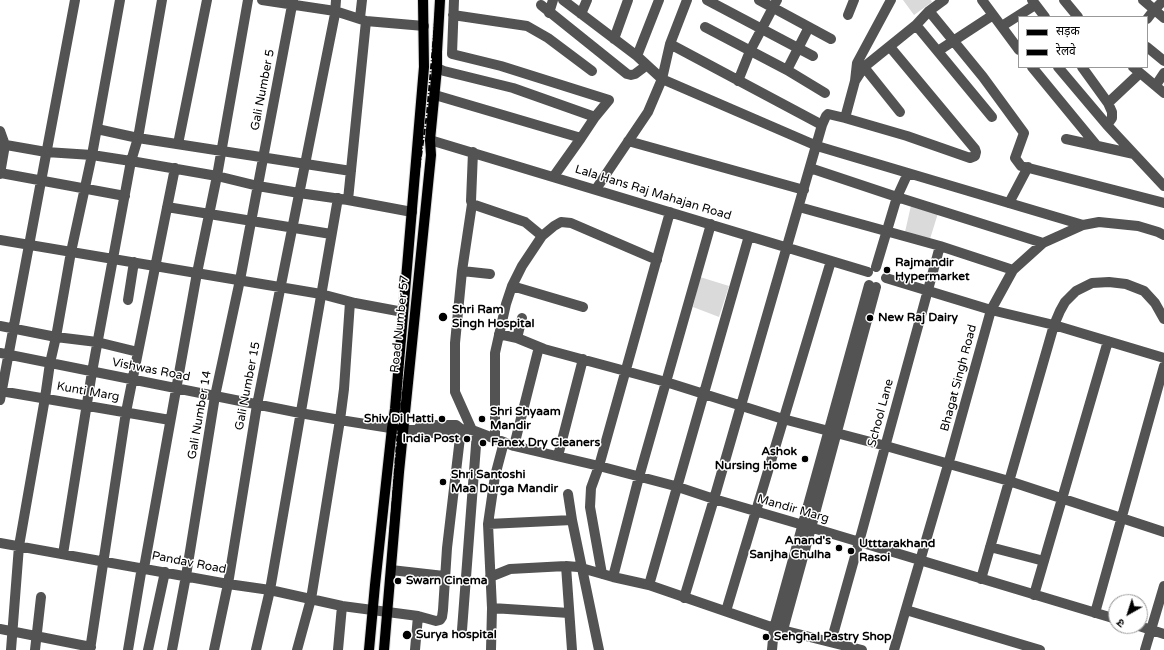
<!DOCTYPE html>
<meta charset="utf-8">
<style>
body{margin:0}
#map{position:relative;width:1164px;height:650px;overflow:hidden;background:#fff;font-family:"Varela Round","Noto Sans Devanagari",sans-serif}
canvas{display:block}
.legend{position:absolute;left:1018px;top:16px;width:130px;height:52px;box-sizing:border-box;background:#fff;border:1px solid #999;margin:0;padding:5px 7px;list-style:none;font-size:12px;color:#000}
.legend li{display:flex;align-items:center;gap:8px;height:20px}
.legend b{width:20px;border:1px solid #999}
.north{position:absolute;left:1108px;top:594px;width:40px;height:40px;box-sizing:border-box;background:#fff;border:1px solid #999;border-radius:50%;rotate:219deg;font-size:11px;font-weight:700;line-height:16px;text-align:center;color:#000}
.north::after{content:'';display:block;margin:auto;width:14px;height:18px;background:#000;clip-path:polygon(50% 0,100% 100%,50% 72%,0 100%)}
</style>
<div id="map">
<canvas width="1164" height="650"></canvas>
<ul class="legend">
<li><b style="height:5px;background:#000"></b>सड़क</li>
<li><b style="height:5px;background:#000"></b>रेलवे</li>
</ul>
<div class="north">उ</div>
</div>
<script>
const g = document.querySelector('canvas').getContext('2d');
g.lineJoin = 'round';
function fill(path, color) { g.fillStyle = color; g.fill(path, 'evenodd'); }
const toPath = rows => new Path2D(rows.map(r => 'M' + r).join(''));
function strokePath(path, color, width, dash) { g.strokeStyle = color; g.lineWidth = width; g.lineCap = dash ? 'butt' : 'round'; g.setLineDash(dash || []); g.stroke(path); }
function label(font, color, halo, rows, align = 'center') {
  g.font = font + ' "Varela Round",sans-serif'; g.lineWidth = 3; g.setLineDash([]); g.textBaseline = 'middle'; g.strokeStyle = halo; g.fillStyle = color; for (const [text, x, y, turn = 0] of rows) {
    g.save(); g.translate(x, y); g.rotate((+turn || 0) * Math.PI / 180); g.textAlign = isNaN(turn) ? turn : align; if (halo) g.strokeText(text, 0, 0); g.fillText(text, 0, 0); g.restore();
  }
}
fill(toPath([
 [903,0,931,0,932,2,914,15],
 [912,201,939,210,930,239,905,232],
 [700,277,729,286,719,317,693,307]
]), '#dadada');
const major = toPath([
 [369,650,375,585,392,428,395,409,424,67,423,0],
 [384,650,399,472,431,155,430,140,437,68,437,52,440,0]
]);
strokePath(major, '#dbdbdb', 12);
strokePath(toPath([
 [262,0,335,11,366,21,424,26],
 [454,0,452,54,501,66,609,100,595,117,581,138,554,176],
 [563,0,637,56,662,79,817,146,1083,225],
 [707,0,813,56],
 [759,0,831,39],
 [891,0,857,63,855,81,864,67,900,112],
 [982,0,1019,50],
 [1032,0,1045,17],
 [1064,0,1078,17],
 [1143,0,1164,18],
 [541,5,627,74,631,75,635,74,647,65],
 [929,11,983,77,1024,133,1015,158,1021,166,1164,203],
 [549,13,553,0],
 [581,14,587,0],
 [453,15,527,26,548,38,592,71],
 [848,15,854,0],
 [360,18,362,0],
 [1147,19,1154,10,1164,0],
 [916,25,992,117],
 [1002,26,1035,5],
 [705,27,787,70,825,93],
 [614,39,628,0],
 [670,44,822,125],
 [1147,47,1164,61],
 [938,51,993,15],
 [637,56,659,0],
 [864,67,916,25,929,11,944,0],
 [1032,67,1097,146],
 [1058,67,1107,125,1164,186],
 [1082,67,1108,103,1112,112,1112,118,1107,125],
 [1133,67,1164,93],
 [437,68,444,71,513,88,595,117],
 [787,70,809,27],
 [738,81,750,51,777,0],
 [855,81,845,118,907,136,970,158,975,156,976,152,975,149,890,47],
 [1156,85,1164,73],
 [435,95,581,138],
 [1108,103,1140,73],
 [97,129,138,138,351,171],
 [0,131,5,145,0,174],
 [1066,139,1134,154],
 [430,140,868,272],
 [628,141,804,190],
 [0,144,46,152,92,155,131,161,217,176,258,186,299,193,348,200,412,212],
 [178,144,207,0],
 [473,152,471,201,472,204,525,222,542,236],
 [810,168,897,197,1043,243],
 [0,173,125,196],
 [596,189,648,112,662,79,670,44,687,0],
 [348,200,366,21],
 [1009,203,1028,167],
 [472,204,462,271,455,343,455,392,472,430],
 [167,207,331,234],
 [799,207,940,246,1013,270],
 [0,240,321,294,355,303,403,312],
 [876,267,897,197,908,173],
 [462,271,490,274],
 [886,278,991,310,1054,325,1164,358],
 [512,286,583,307],
 [128,300,134,262],
 [0,326,56,337,97,342,138,352],
 [499,334,517,338,544,349,666,382,783,419,886,446,1009,481,1164,532],
 [517,338,522,318],
 [0,353,300,413,340,420,403,430,417,430,421,433,457,433,461,429],
 [0,391,170,420],
 [0,400,75,0],
 [417,430,421,425,456,425,461,429,472,430,514,446,599,466,675,486,714,499,803,525,1116,619],
 [495,439,495,353,506,304,512,286,522,266,542,236,554,226,561,222,571,223,657,260],
 [514,446,539,347],
 [558,456,583,359],
 [568,494,572,520,599,650],
 [488,524,572,520],
 [0,543,228,584,270,590,342,606,418,616,436,621,440,620,442,617,443,610,447,548,461,429],
 [990,547,1044,561],
 [63,554,92,372,131,161,138,138,162,0],
 [566,566,572,650],
 [144,568,197,273,217,176,248,0],
 [391,570,444,576],
 [602,574,590,507,591,488,599,466,670,212],
 [490,577,510,569,566,566,578,567,613,577,649,585,774,628,862,650],
 [613,577,639,477,711,224],
 [981,579,1054,325,1060,311,1065,302,1076,291,1092,283,1109,282,1126,284,1144,291,1155,303,1164,319],
 [649,585,749,236],
 [1034,595,1108,341],
 [684,598,714,499,822,125,826,116,828,114,845,118],
 [492,608,569,613],
 [906,610,1040,650],
 [726,611,831,261],
 [1095,613,1164,366],
 [1139,626,1164,634],
 [0,629,91,647],
 [462,630,477,432],
 [779,635,783,630,811,528,876,287],
 [831,642,859,542,940,246],
 [11,650,19,546,45,398,50,363,56,337,71,252,92,155,120,0],
 [35,650,41,597],
 [90,650,126,412,175,168],
 [128,650,142,567],
 [148,650,165,572],
 [172,650,186,576,215,396,240,280,293,0],
 [214,650,228,584,257,405,335,14,336,0],
 [256,650,270,590,338,198],
 [297,650,311,599,340,420,344,389,350,302],
 [338,650,342,606],
 [415,650,418,616],
 [491,650,492,608,488,524,495,476,504,442],
 [772,650,774,628,869,285],
 [894,650,948,465,991,310,1013,270,1043,243,1083,225,1099,222,1138,226,1158,232,1164,235],
 [1145,650,1164,586]
]), '#535353', 10);
strokePath(major, '#000', 10);
strokePath(toPath([
 [382,650,414,205,427,114,437,0]
]), '#000', 2, [6, 2, 1, 2]);
for (const [x, y, r, color] of [
 [887,270,4,"#000"],
 [443,317,5,"#000"],
 [870,318,4,"#000"],
 [442,419,4,"#000"],
 [482,419,4,"#000"],
 [467,439,4,"#000"],
 [483,443,4,"#000"],
 [805,459,4,"#000"],
 [443,482,4,"#000"],
 [839,548,4,"#000"],
 [851,551,4,"#000"],
 [398,581,4,"#000"],
 [407,635,5,"#000"],
 [766,637,4,"#000"]
]) { const dot = new Path2D(); dot.arc(x, y, r, 0, 2 * Math.PI); g.fillStyle = color; g.fill(dot); strokePath(dot, '#fff', 1.5); }
label('12px', '#000', '#fff', [
 ["Gali Number 5",263,90,-79],
 ["Lala Hans Raj Mahajan Road",653,193,17],
 ["Road Number 57",400,324,-84],
 ["Vishwas Road",151,370,11],
 ["Bhagat Singh Road",959,378,-75],
 ["Gali Number 15",248,386,-79],
 ["Kunti Marg",88,392,10],
 ["School Lane",881,413,-75],
 ["Gali Number 14",200,415,-80],
 ["Mandir Marg",793,509,16],
 ["Pandav Road",189,563,11]
]);
label('bold 12px', '#000', '#fff', [
 ["Rajmandir",895,263],
 ["Hypermarket",895,277],
 ["Shri Ram",452,310],
 ["Singh Hospital",452,324],
 ["New Raj Dairy",878,318],
 ["Shri Shyaam",490,412],
 ["Mandir",490,426],
 ["Shiv Di Hatti",434,419,"right"],
 ["India Post",459,439,"right"],
 ["Fanex Dry Cleaners",491,443],
 ["Ashok",797,452,"right"],
 ["Nursing Home",797,466,"right"],
 ["Shri Santoshi",451,475],
 ["Maa Durga Mandir",451,489],
 ["Anand's",831,541,"right"],
 ["Sanjha Chulha",831,555,"right"],
 ["Utttarakhand",859,544],
 ["Rasoi",859,558],
 ["Swarn Cinema",406,581],
 ["Surya hospital",416,635],
 ["Sehghal Pastry Shop",774,637]
], 'left');
</script>
